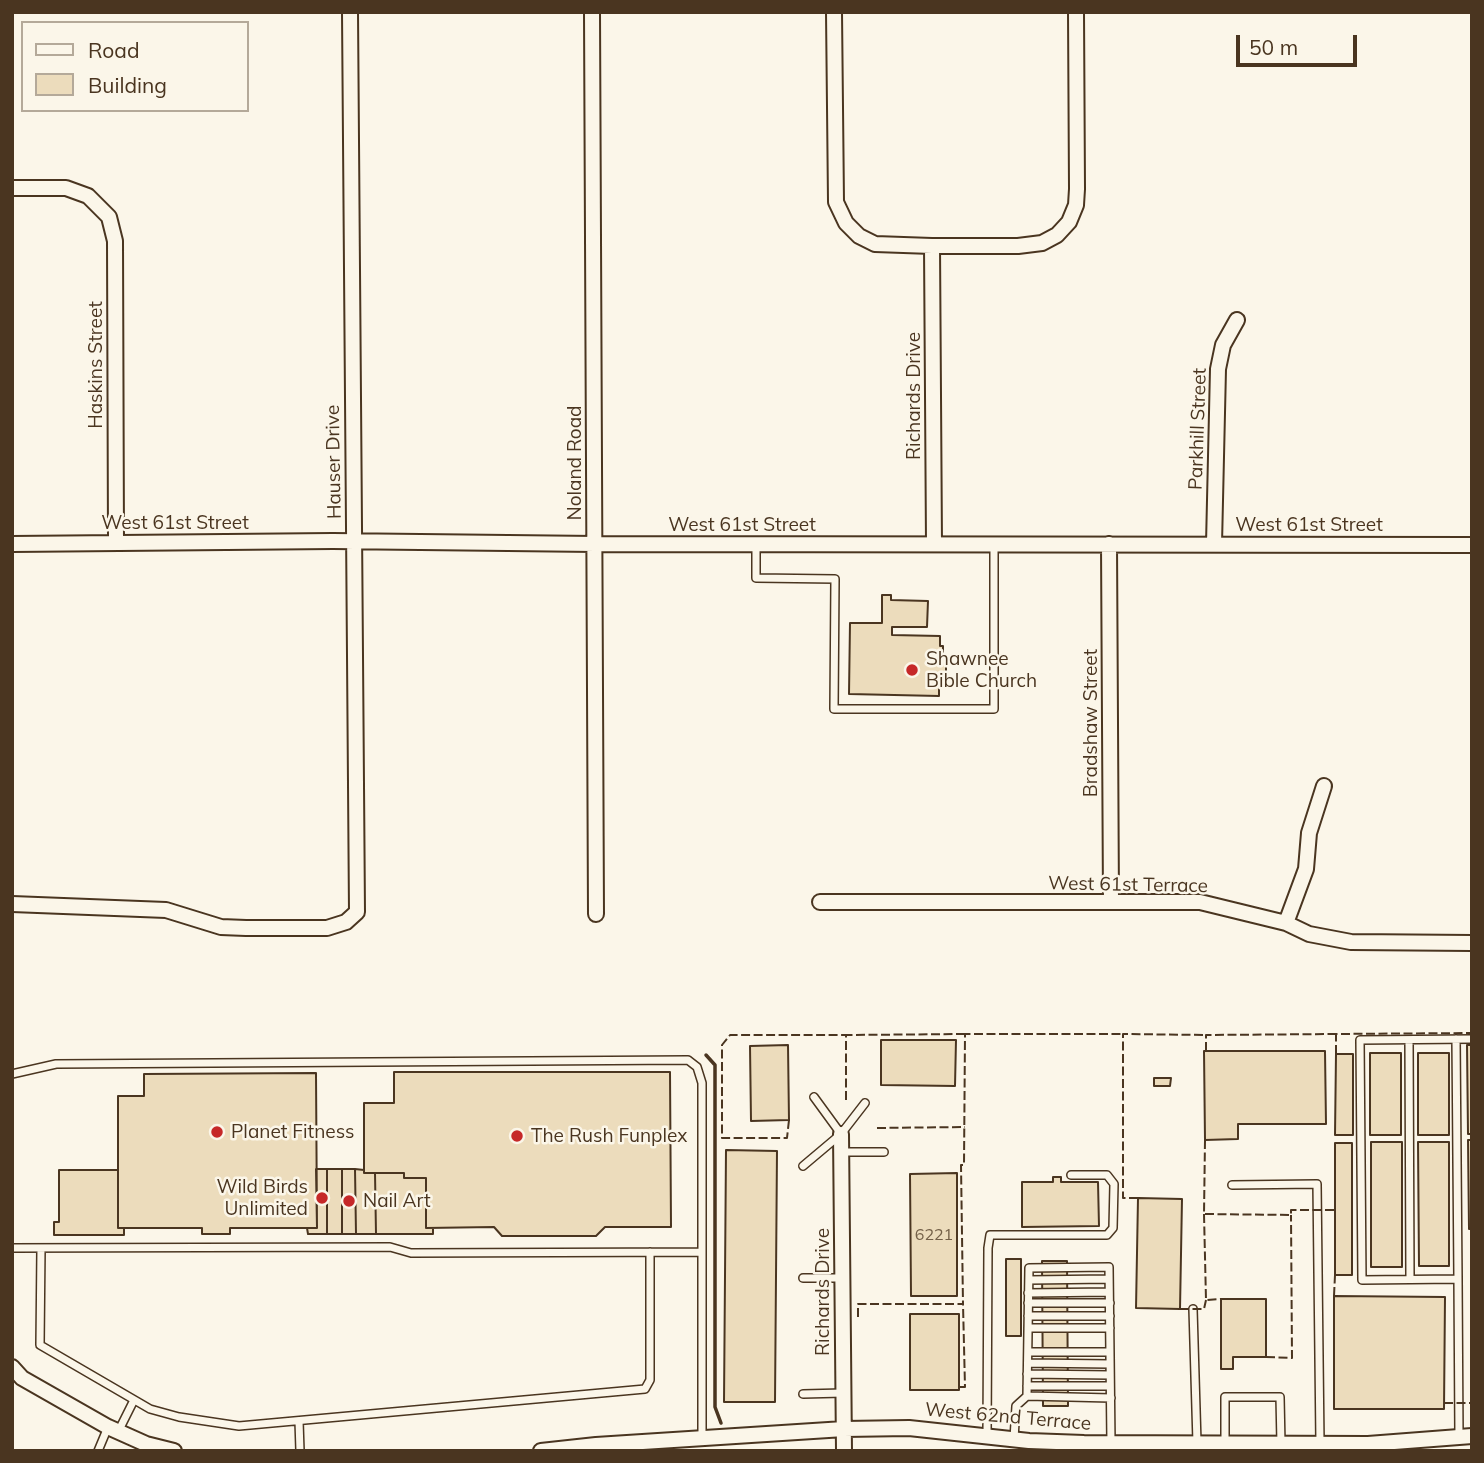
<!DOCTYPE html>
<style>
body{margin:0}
#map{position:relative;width:1484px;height:1463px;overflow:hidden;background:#fbf6e9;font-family:Mulish,sans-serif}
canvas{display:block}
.frame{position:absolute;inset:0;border:14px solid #4a3520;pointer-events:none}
.legend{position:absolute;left:21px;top:21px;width:228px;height:91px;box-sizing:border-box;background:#fbf6e9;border:2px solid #b4a999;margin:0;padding:9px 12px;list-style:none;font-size:21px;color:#4a3520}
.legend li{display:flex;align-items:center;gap:14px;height:35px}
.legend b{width:35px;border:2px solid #b4a999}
.scale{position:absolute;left:1236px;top:35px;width:121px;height:32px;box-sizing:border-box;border:4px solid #4a3520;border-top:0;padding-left:9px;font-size:21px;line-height:24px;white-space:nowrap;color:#4a3520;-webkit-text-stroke:5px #fbf6e9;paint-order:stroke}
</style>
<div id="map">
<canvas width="1484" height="1463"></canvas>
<div class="frame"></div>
<ul class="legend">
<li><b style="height:9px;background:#fbf6e9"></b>Road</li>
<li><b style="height:19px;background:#ecdcbc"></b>Building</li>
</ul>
<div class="scale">50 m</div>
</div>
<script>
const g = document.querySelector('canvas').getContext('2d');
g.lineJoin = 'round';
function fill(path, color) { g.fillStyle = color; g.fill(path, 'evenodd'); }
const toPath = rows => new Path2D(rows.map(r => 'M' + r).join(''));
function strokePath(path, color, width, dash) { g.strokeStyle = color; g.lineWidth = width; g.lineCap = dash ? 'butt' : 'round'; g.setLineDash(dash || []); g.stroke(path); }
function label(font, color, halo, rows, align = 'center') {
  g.font = font + ' Mulish,sans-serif'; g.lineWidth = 5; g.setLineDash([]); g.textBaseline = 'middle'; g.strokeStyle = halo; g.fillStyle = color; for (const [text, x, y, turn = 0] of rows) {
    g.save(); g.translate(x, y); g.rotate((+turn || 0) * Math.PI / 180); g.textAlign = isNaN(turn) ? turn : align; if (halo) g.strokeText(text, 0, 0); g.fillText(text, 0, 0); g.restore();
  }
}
const building = toPath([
 [882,595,891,595,891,600,928,601,927,627,892,627,892,635,940,636,940,646,943,646,943,655,946,655,946,675,943,675,943,683,939,683,939,696,849,694,850,623,882,623,882,595],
 [881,1040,956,1040,955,1086,881,1085,881,1040],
 [788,1045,789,1120,751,1121,750,1046,788,1045],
 [1467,1045,1472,1045,1472,1134,1468,1134,1467,1045],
 [1204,1051,1325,1051,1326,1124,1238,1124,1238,1139,1205,1140,1204,1051],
 [1370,1053,1401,1053,1401,1135,1370,1135,1370,1053],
 [1418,1053,1449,1053,1449,1135,1418,1135,1418,1053],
 [1336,1054,1353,1054,1353,1135,1335,1135,1336,1054],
 [394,1072,670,1072,671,1227,605,1227,596,1236,502,1236,494,1227,426,1228,426,1178,404,1178,404,1173,364,1173,364,1103,394,1103,394,1072],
 [316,1073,317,1228,230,1228,230,1234,202,1234,202,1228,118,1228,118,1096,144,1096,144,1074,316,1073],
 [1154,1078,1171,1078,1170,1086,1154,1086,1154,1078],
 [1468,1140,1472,1140,1472,1229,1469,1229,1468,1140],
 [1371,1142,1402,1142,1402,1267,1371,1267,1371,1142],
 [1418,1142,1449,1142,1449,1266,1419,1266,1418,1142],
 [1335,1143,1352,1143,1352,1275,1335,1275,1335,1143],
 [726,1150,777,1151,775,1402,724,1402,726,1150],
 [316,1169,327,1169,327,1234,308,1234,307,1228,317,1228,316,1169],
 [327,1169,342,1169,342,1234,327,1234,327,1169],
 [342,1169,355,1169,356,1234,342,1234,342,1169],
 [355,1169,364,1170,364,1173,375,1173,376,1234,356,1234,355,1169],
 [59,1170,118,1170,118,1228,124,1228,124,1235,54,1235,54,1222,59,1222,59,1170],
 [375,1173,404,1173,404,1178,426,1178,426,1228,433,1228,433,1234,376,1234,375,1173],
 [957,1173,957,1296,911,1296,910,1174,957,1173],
 [1053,1177,1061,1177,1061,1182,1098,1182,1099,1226,1022,1227,1022,1182,1053,1182,1053,1177],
 [1138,1198,1182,1199,1180,1309,1136,1308,1138,1198],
 [1006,1259,1021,1259,1021,1336,1006,1336,1006,1259],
 [1042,1261,1067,1261,1068,1406,1043,1406,1042,1261],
 [1334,1296,1445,1297,1444,1409,1334,1409,1334,1296],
 [1221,1299,1266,1299,1266,1357,1233,1357,1233,1369,1221,1369,1221,1299],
 [910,1314,959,1314,959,1390,910,1390,910,1314]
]);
fill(building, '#ecdcbc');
strokePath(building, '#4a3520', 2);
const service = toPath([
 [756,544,756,578,835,579,834,709,994,709,994,545],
 [1456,1039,1458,1279],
 [1409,1040,1410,1279],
 [12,1074,56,1064,688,1060,697,1067,702,1083,702,1438],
 [814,1097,841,1134],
 [841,1152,884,1152],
 [803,1166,841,1134,865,1103],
 [1232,1185,1317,1184,1320,1443],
 [12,1248,390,1247,411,1253,702,1252],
 [41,1248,40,1345,150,1409,179,1417,239,1426,645,1389,650,1380,650,1252],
 [803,1278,842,1278],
 [1029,1280,1109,1279],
 [1028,1293,1109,1292],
 [1028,1303,1110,1303],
 [1193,1309,1197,1443],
 [1028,1316,1110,1316],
 [1028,1328,1110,1328],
 [1028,1352,1110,1352],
 [1028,1363,1110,1364],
 [1027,1374,1110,1375],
 [1027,1386,1110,1386],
 [803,1394,843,1393],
 [1027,1396,1111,1398],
 [299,1421,300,1451],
 [118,1432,134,1400],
 [987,1436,988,1248,990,1235,1107,1235,1113,1228,1114,1184,1107,1175,1071,1175],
 [1459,1437,1458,1279,1362,1280,1360,1040,1472,1039],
 [1014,1439,1016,1406,1027,1396,1029,1268,1109,1267,1111,1443],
 [1225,1443,1225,1397,1280,1397,1281,1444],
 [98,1451,108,1427]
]);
const minor = toPath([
 [592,12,596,914],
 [834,12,836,202,846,223,859,236,875,244,932,246,1018,246,1042,243,1057,235,1069,222,1076,205,1077,189,1076,12],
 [12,188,66,188,88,196,109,217,115,241,116,542],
 [932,246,934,544],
 [12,544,333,541,595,544,1472,545],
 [1109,544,1111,902],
 [1214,544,1218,369,1223,345,1237,320],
 [820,902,1200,902,1286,923,1309,934,1351,942,1472,943],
 [12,904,166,910,221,927,246,928,327,928,346,922,357,912,350,12],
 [1286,923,1306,869,1309,833,1324,786],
 [841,1134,844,1451],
 [12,1367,22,1378,108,1427,146,1444,174,1451],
 [541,1451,596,1445,844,1429,909,1428,1029,1441,1084,1443,1368,1444,1472,1436]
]);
strokePath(service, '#4a3520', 10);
strokePath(minor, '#4a3520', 18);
strokePath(service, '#fbf6e9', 7);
strokePath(minor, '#fbf6e9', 14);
strokePath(toPath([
 [1206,1051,1206,1035,1336,1034],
 [1336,1054,1336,1034,1472,1033],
 [846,1100,846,1035,965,1034],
 [789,1120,787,1138,722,1138,722,1045,730,1035,846,1035],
 [877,1128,965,1127],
 [1205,1140,1204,1214,1291,1215,1291,1210,1335,1210],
 [1138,1198,1123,1198,1123,1034,1206,1035],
 [1204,1214,1206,1300,1221,1299],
 [1334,1296,1335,1275],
 [1180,1309,1204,1309,1206,1300],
 [858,1317,858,1304,963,1304,961,1165,964,1165,965,1034,1123,1034],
 [1266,1357,1292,1358,1291,1215],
 [959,1387,965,1387,963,1304],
 [1444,1403,1470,1403]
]), '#4a3520', 2, [9, 3.5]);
strokePath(toPath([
 [706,1055,715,1065,715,1407,721,1423]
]), '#4a3520', 3.5);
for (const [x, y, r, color] of [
 [912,670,7,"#c62828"],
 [217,1132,7,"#c62828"],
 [517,1136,7,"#c62828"],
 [322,1198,7,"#c62828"],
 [349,1201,7,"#c62828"]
]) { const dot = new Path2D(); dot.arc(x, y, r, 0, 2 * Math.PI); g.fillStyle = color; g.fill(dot); strokePath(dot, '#fbf6e9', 2.5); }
label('16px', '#725f47', null, [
 ["6221",934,1235]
]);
label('19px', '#4a3520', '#fbf6e9', [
 ["Haskins Street",96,365,-90],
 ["Richards Drive",914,396,-90],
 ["Parkhill Street",1198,429,-88],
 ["Hauser Drive",334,462,-91],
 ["Noland Road",575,463,-90],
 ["West 61st Street",175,523],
 ["West 61st Street",742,525],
 ["West 61st Street",1309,525],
 ["Bradshaw Street",1091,723,-90],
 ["West 61st Terrace",1128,885,1],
 ["Richards Drive",823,1292,-90],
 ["West 62nd Terrace",1008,1417,5]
]);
label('19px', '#4a3520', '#fbf6e9', [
 ["Shawnee",926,659],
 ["Bible Church",926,681],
 ["Planet Fitness",231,1132],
 ["The Rush Funplex",531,1136],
 ["Wild Birds",308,1187,"right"],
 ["Unlimited",308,1209,"right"],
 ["Nail Art",363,1201]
], 'left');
</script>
